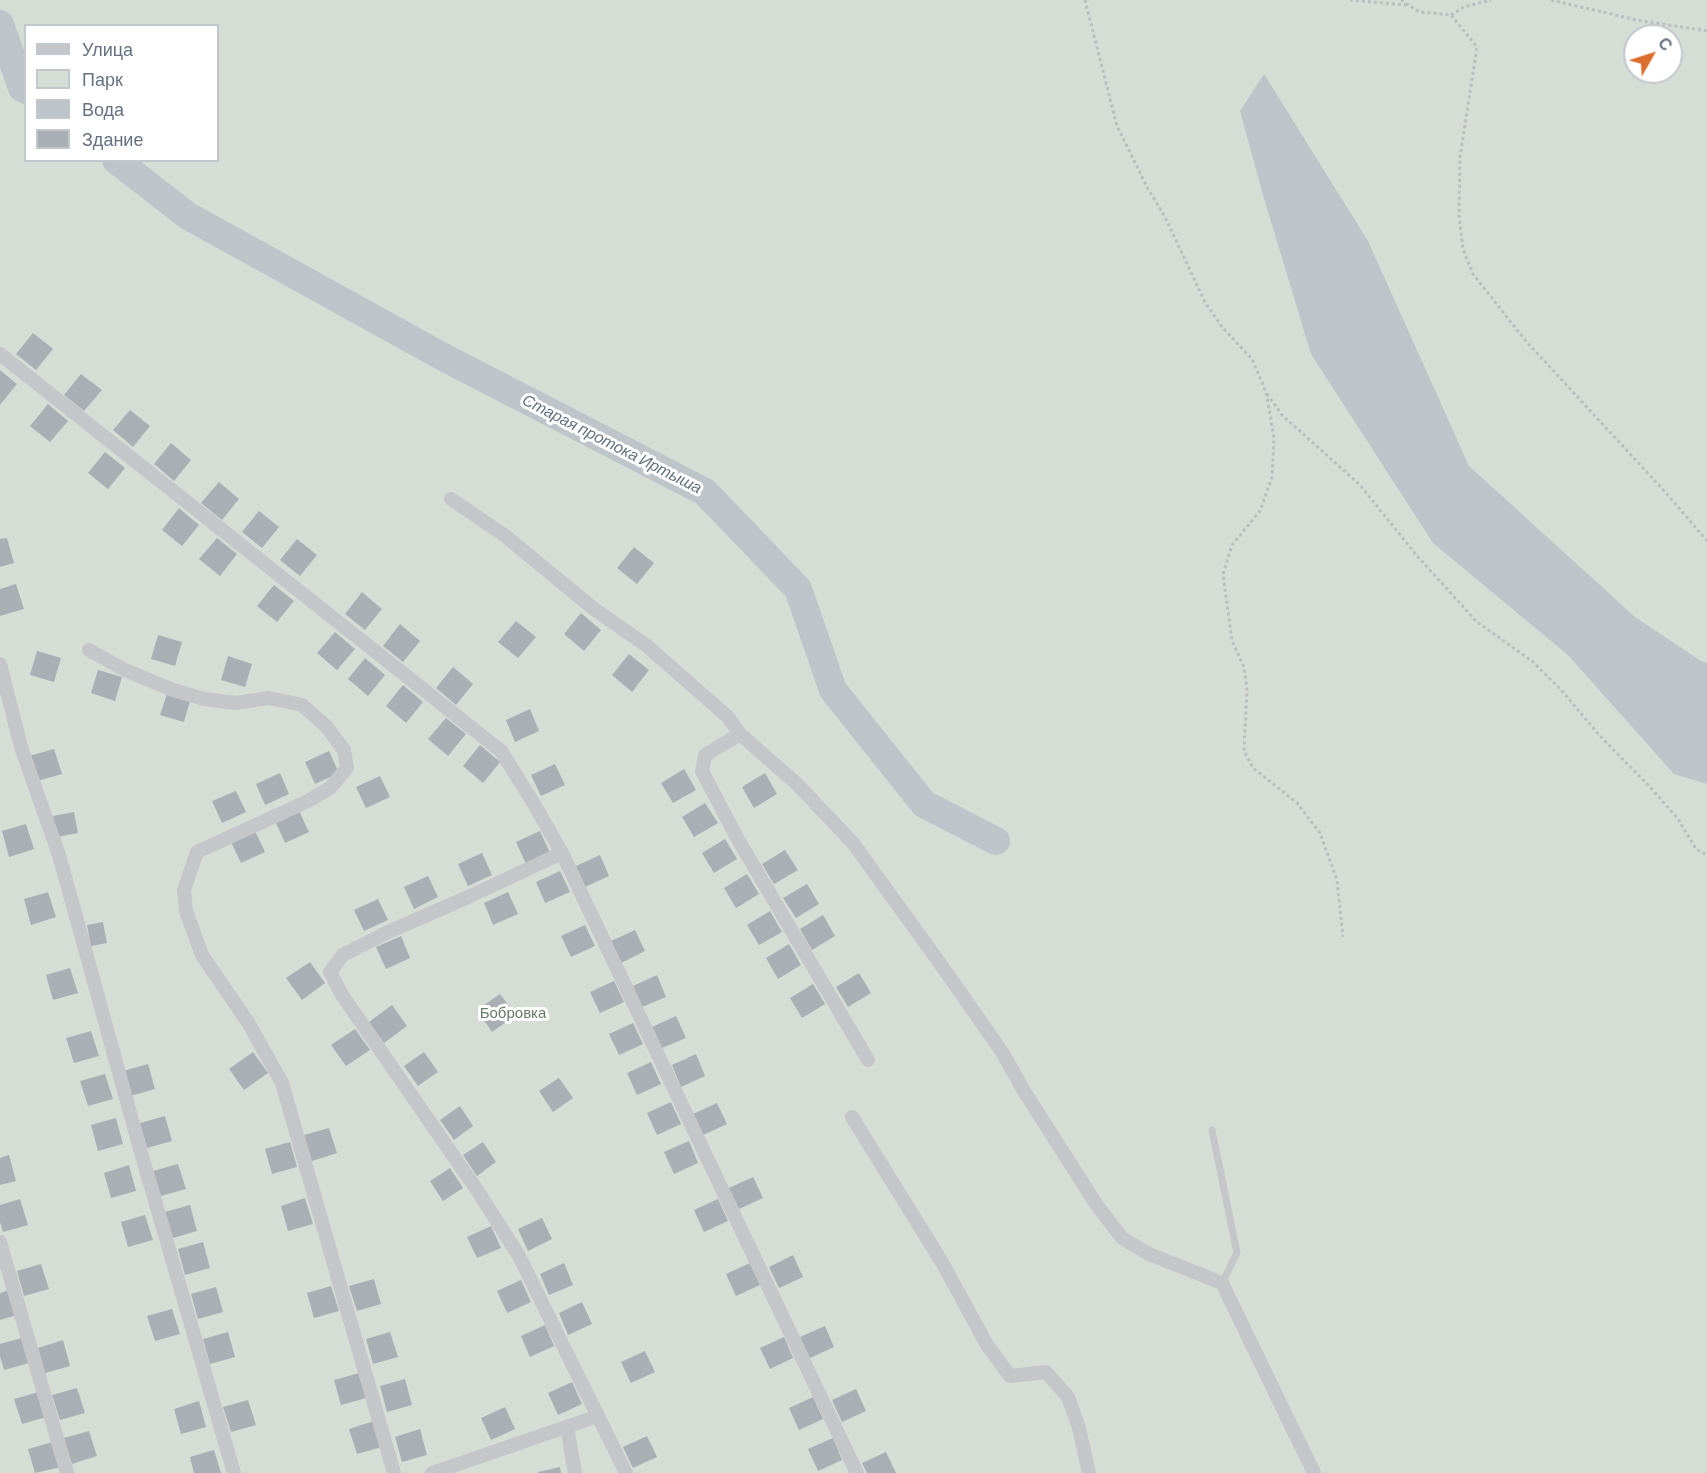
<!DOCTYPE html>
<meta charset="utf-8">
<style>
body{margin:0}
#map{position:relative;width:1707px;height:1473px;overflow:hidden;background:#f5f6f3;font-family:Barlow,sans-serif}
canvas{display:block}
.legend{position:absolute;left:24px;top:24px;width:195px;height:138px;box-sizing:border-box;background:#fff;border:2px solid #c2c7cd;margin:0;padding:8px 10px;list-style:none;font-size:18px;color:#667282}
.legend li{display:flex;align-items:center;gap:12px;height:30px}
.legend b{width:30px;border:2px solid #c2c7cd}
.north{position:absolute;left:1623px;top:24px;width:60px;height:60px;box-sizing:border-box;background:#fff;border:2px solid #c2c7cd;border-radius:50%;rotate:51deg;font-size:16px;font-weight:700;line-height:24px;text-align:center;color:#667282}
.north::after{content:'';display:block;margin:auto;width:21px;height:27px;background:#dc6e2d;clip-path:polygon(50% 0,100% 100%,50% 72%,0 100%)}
</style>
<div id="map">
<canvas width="1707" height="1473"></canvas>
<ul class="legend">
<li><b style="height:8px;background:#c4c6ca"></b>Улица</li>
<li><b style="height:16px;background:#d6ddd4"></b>Парк</li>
<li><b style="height:16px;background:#bdc5ca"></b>Вода</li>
<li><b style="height:16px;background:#aaafb6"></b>Здание</li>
</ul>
<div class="north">С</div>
</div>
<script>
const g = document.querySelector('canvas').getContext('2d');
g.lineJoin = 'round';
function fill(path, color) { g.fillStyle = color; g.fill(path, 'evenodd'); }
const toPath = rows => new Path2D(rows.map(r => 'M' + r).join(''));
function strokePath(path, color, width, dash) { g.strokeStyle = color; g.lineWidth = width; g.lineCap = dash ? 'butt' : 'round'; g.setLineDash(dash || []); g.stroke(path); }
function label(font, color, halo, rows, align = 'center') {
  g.font = font + ' Barlow,sans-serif'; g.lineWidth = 6; g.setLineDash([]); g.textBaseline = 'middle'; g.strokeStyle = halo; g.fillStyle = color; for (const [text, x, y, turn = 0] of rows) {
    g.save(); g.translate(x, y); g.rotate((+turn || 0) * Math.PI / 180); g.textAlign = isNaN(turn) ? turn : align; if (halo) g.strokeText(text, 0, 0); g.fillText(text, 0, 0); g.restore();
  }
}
fill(toPath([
 [0,0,1707,0,1707,1473,0,1473],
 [26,26,218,26,218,160,26,160],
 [1635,36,1671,36,1671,72,1635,72]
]), '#d6ddd4');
fill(toPath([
 [1264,74,1368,241,1469,466,1635,617,1701,661,1707,663,1707,784,1674,774,1568,655,1433,543,1311,354,1263,195,1240,111]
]), '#bdc5ca');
strokePath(toPath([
 [0,24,22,88,26,90],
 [116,160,188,216,447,359,705,492,798,589,833,690,924,804,996,841]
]), '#bdc5ca', 28);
fill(toPath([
 [33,333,53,349,36,370,16,354],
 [0,370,17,384,0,405],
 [81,374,102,390,84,411,64,395],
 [48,404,68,421,50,442,30,426],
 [130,410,150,426,133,447,113,430],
 [171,443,191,460,174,481,154,464],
 [105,452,125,468,108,489,88,473],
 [219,482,239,499,222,520,201,503],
 [179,508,199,525,182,546,162,530],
 [259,511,279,527,262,548,242,532],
 [7,538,14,563,0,567,0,539],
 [217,538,237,554,220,576,199,559],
 [297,539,317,555,300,576,280,560],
 [634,547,654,563,637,584,617,568],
 [16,584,24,609,0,616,0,589],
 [274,585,294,601,277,622,257,606],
 [362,592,382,609,365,630,345,614],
 [581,613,601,630,584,651,564,634],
 [516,621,536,637,518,658,498,642],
 [400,624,420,641,403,662,383,646],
 [335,632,355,649,337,670,317,653],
 [158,635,182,642,175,666,151,659],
 [37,651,61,658,54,682,30,675],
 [629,654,649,670,632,692,612,675],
 [228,656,252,664,245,687,221,680],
 [365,658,385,675,368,696,348,679],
 [453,667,473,684,456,705,436,688],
 [98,670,122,677,115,701,91,693],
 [403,685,423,702,406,723,386,706],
 [168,691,191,698,184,722,160,715],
 [530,709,539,731,515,742,506,720],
 [446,718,466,734,448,756,428,739],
 [480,745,500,762,483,783,463,766],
 [54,749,62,774,37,781,29,756],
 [329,751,339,773,315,784,305,762],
 [555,764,565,785,541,796,531,775],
 [684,769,696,790,673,803,661,783],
 [280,773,289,794,265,805,256,784],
 [765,773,777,794,754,808,742,787],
 [380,776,390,797,366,808,356,787],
 [236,791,246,812,222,823,212,801],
 [705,803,718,823,694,837,682,817],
 [299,811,309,832,285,843,275,821],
 [74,812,78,833,57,837,53,816],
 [26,824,34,849,9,857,2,831],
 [255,831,265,852,241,863,231,842],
 [540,831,550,853,526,864,516,842],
 [725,839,737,859,714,873,702,853],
 [785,850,798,870,774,884,762,864],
 [482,853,492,875,468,886,458,864],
 [600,855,609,876,585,887,576,866],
 [560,871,570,892,545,903,536,882],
 [747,874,759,894,736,908,724,888],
 [428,876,438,897,414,909,404,887],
 [807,884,819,904,796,918,783,898],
 [48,892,56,917,31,925,24,899],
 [508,892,518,914,493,925,484,903],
 [378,899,388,920,364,931,354,910],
 [770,911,782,932,759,945,747,925],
 [823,915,835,936,812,950,800,929],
 [103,922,107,943,91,946,87,925],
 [585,925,595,946,571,957,561,936],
 [635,930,645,951,621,963,611,941],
 [401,936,410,958,386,969,376,947],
 [789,944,801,965,778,979,766,958],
 [310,962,325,983,302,1000,286,978],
 [70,968,78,993,53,1000,46,975],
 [859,973,871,993,848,1007,836,987],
 [657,975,666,997,642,1007,633,986],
 [614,981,624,1002,600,1013,590,992],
 [813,984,825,1004,802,1018,790,998],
 [500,994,516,1015,492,1032,477,1010],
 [392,1005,407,1026,384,1043,369,1022],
 [676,1016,686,1038,662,1048,652,1027],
 [633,1023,643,1044,619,1055,609,1034],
 [355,1029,370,1050,346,1066,331,1045],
 [91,1031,99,1056,74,1063,66,1038],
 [253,1052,268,1073,244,1090,229,1069],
 [424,1052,438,1072,418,1086,404,1066],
 [696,1054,705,1076,681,1087,672,1065],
 [651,1062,661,1084,637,1095,627,1073],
 [148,1064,155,1089,130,1096,123,1071],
 [105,1074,113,1099,88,1106,80,1081],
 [559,1078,573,1098,553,1112,539,1091],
 [671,1102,681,1124,657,1135,647,1113],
 [717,1103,727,1124,703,1135,693,1114],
 [460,1106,473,1126,454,1140,440,1120],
 [165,1116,172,1141,147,1148,140,1123],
 [116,1118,123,1144,98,1151,91,1125],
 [329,1128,337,1153,312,1161,304,1135],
 [689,1141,698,1163,674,1174,664,1152],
 [290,1142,297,1167,272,1174,265,1149],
 [483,1142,496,1162,477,1176,463,1155],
 [9,1155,16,1181,0,1185,0,1158],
 [178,1164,186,1189,161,1196,153,1171],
 [129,1165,136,1191,111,1198,104,1173],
 [450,1168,463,1188,443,1201,430,1181],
 [753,1177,763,1198,739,1209,729,1188],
 [305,1198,313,1224,288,1231,281,1206],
 [20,1199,28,1225,3,1232,0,1222,0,1205],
 [718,1199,728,1221,704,1232,694,1210],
 [190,1205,197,1231,173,1238,165,1212],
 [145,1215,153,1240,128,1247,121,1222],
 [542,1218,552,1239,528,1251,518,1229],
 [491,1226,501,1248,477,1258,467,1237],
 [203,1242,210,1268,185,1275,178,1249],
 [793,1255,803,1277,779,1288,769,1267],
 [564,1263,573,1285,549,1295,540,1274],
 [750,1263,760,1285,736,1296,726,1274],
 [41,1264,49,1289,24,1296,17,1271],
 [374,1279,381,1304,357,1311,349,1286],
 [521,1280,531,1302,507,1313,497,1291],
 [331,1286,339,1311,314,1318,307,1293],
 [216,1287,223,1312,198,1319,191,1294],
 [9,1290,17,1315,0,1320,0,1293],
 [582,1302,592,1324,568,1335,559,1313],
 [172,1309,180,1334,155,1341,147,1316],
 [545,1325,554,1346,530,1357,521,1336],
 [825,1326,834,1347,810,1358,800,1337],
 [228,1332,235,1357,210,1364,203,1339],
 [390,1332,398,1357,373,1364,366,1339],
 [784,1337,793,1358,770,1369,760,1348],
 [22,1338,29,1363,4,1370,0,1356,0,1344],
 [63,1340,70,1366,45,1373,38,1348],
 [645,1351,655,1372,631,1383,621,1362],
 [359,1373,366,1398,341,1405,334,1380],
 [405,1379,412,1405,387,1412,380,1386],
 [572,1382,582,1404,558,1415,548,1393],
 [77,1388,85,1413,60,1420,52,1395],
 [856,1389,866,1411,842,1422,832,1400],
 [39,1392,46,1417,22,1424,14,1399],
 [813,1397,823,1419,799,1430,789,1408],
 [248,1400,256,1425,231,1432,223,1407],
 [199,1401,206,1427,181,1434,174,1409],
 [505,1407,515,1429,491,1440,481,1418],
 [374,1421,382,1447,357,1454,349,1429],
 [420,1429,427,1455,402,1462,395,1437],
 [89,1431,97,1456,72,1464,64,1438],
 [647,1436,657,1457,633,1468,623,1447],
 [833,1438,842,1460,818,1471,808,1449],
 [53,1442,61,1467,35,1473,28,1449],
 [214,1450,221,1473,194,1473,190,1457],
 [886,1452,896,1473,867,1473,862,1463],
 [560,1467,561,1473,538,1473,538,1472]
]), '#aaafb6');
strokePath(toPath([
 [1085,0,1117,126,1147,187,1165,217,1205,302,1222,327,1252,359,1266,392,1274,438,1272,477,1260,511,1232,545,1223,574,1232,641,1244,667,1247,689,1244,751,1253,768,1297,803,1320,833,1337,880,1343,937],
 [1350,0,1407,5],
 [1401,0,1420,12,1451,15,1477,47,1460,157,1459,214,1463,249,1473,274,1525,340,1667,494,1707,541],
 [1551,0,1637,20,1707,31],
 [1451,15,1464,7,1491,0],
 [1267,394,1282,415,1360,485,1418,557,1477,622,1532,661,1563,692,1600,736,1651,788,1678,819,1696,849,1707,855]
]), '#bbbdbf', 3, [3, 3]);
strokePath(toPath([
 [1212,1130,1237,1253,1222,1283]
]), '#c4c6ca', 7);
strokePath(toPath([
 [0,354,501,751,534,804,562,853,857,1473],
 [451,499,504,535,594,609,647,646,728,717,740,734,797,784,853,843,944,969,1002,1052,1024,1091,1096,1204,1122,1238,1149,1254,1222,1283,1314,1473],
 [89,650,125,670,173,690,204,699,236,703,269,698,302,705,326,726,344,750,347,768,330,788,308,801,197,852,184,890,186,911,202,955,249,1024,282,1083,394,1473],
 [0,664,21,747,59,855,140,1149,234,1473],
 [740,734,705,755,702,771,736,836,868,1060],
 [562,853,466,898,388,932,343,955,330,972,342,995,477,1190,519,1256,626,1473],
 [852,1117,943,1264,987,1345,1010,1376,1046,1372,1068,1397,1079,1428,1089,1473],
 [0,1242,67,1473],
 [567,1427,575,1473],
 [432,1473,598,1416]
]), '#c4c6ca', 14);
label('15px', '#667a65', '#fff', [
 ["Бобровка",513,1013]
]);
label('italic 16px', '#62737f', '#fff', [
 ["Старая протока Иртыша",612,444,27]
]);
</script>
